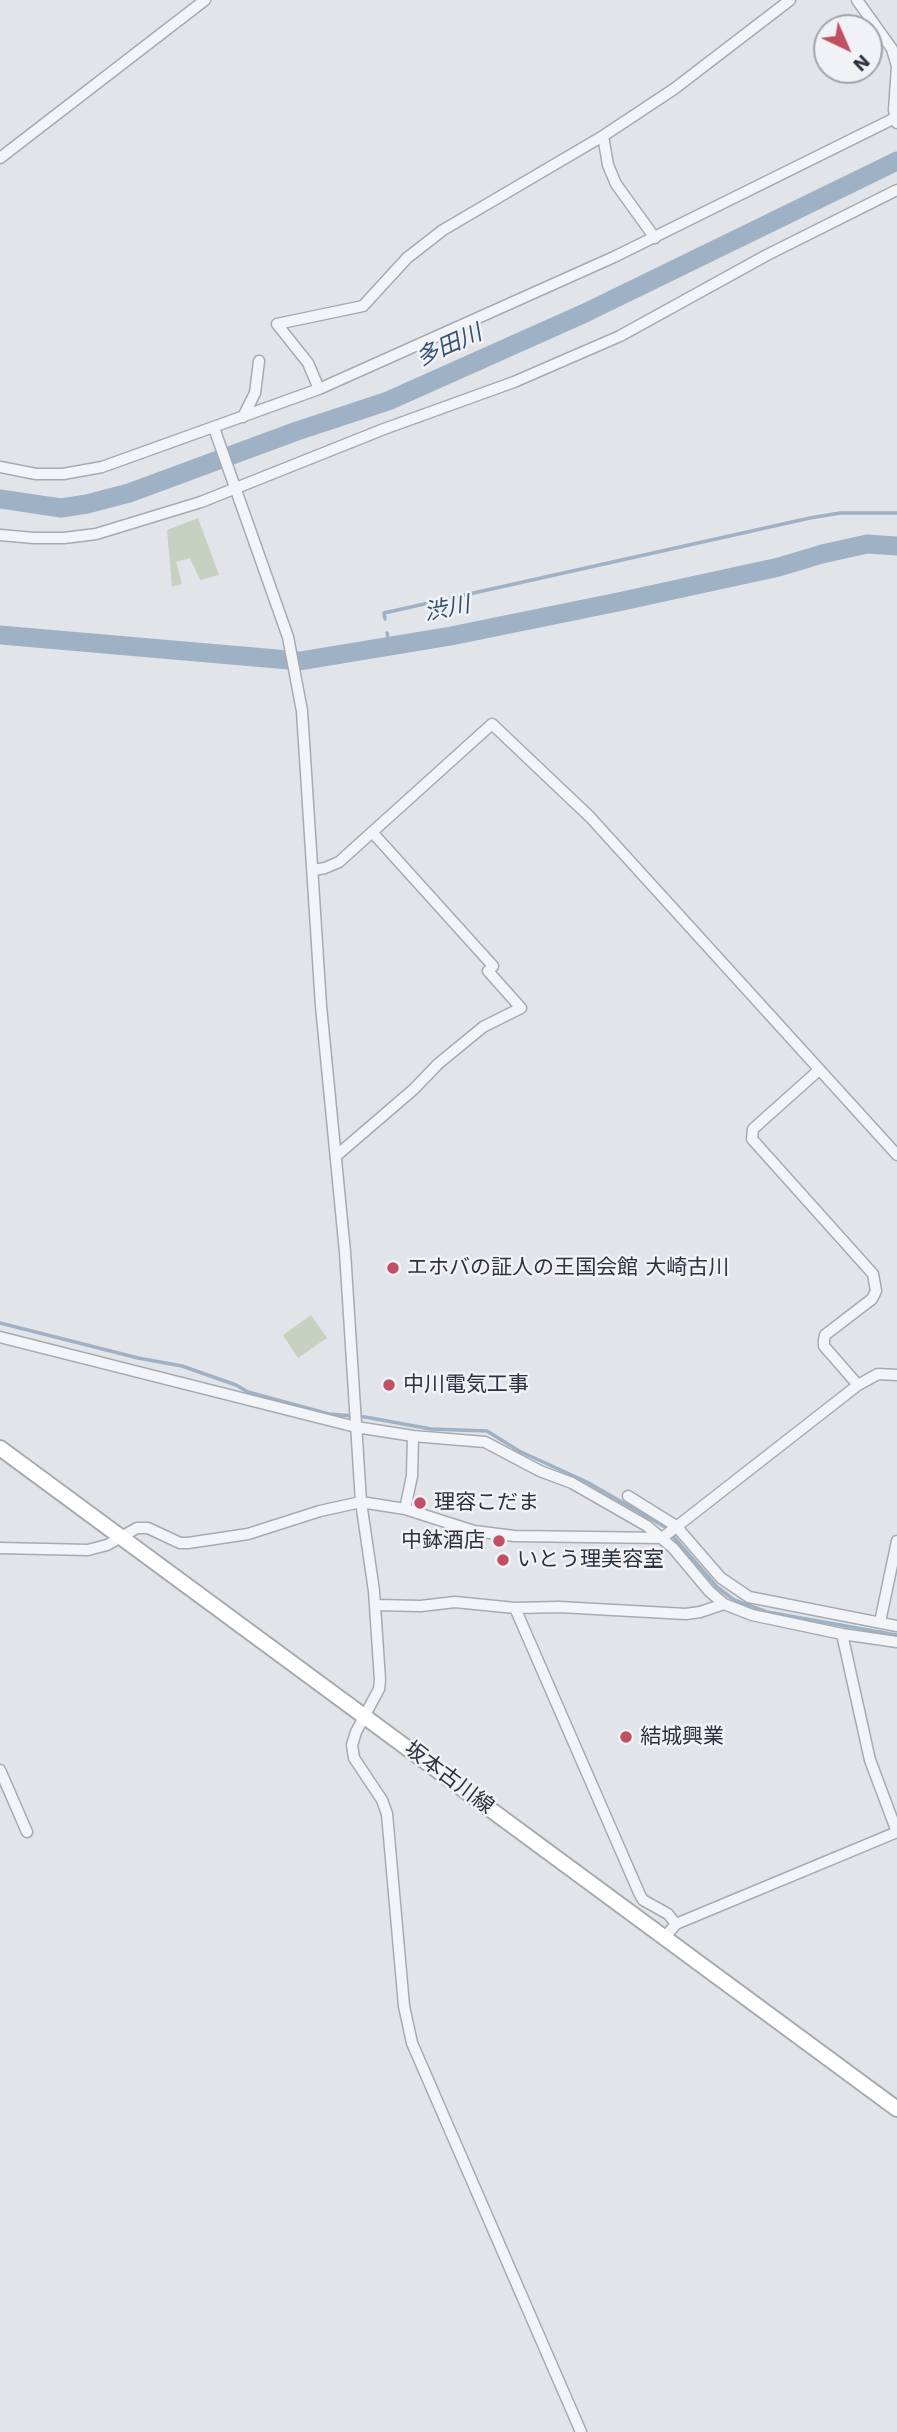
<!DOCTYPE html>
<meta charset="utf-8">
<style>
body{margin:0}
#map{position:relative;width:897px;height:2432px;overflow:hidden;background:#e1e4e8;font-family:"Work Sans",sans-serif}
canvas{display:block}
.north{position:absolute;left:813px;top:14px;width:70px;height:70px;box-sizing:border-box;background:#f0f2f6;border:2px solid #a1a5ac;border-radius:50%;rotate:136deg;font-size:19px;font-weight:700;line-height:28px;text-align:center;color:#2a323e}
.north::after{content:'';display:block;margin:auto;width:24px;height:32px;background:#c25064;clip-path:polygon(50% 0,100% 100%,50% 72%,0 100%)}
</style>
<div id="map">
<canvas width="897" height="2432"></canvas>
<div class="north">N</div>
</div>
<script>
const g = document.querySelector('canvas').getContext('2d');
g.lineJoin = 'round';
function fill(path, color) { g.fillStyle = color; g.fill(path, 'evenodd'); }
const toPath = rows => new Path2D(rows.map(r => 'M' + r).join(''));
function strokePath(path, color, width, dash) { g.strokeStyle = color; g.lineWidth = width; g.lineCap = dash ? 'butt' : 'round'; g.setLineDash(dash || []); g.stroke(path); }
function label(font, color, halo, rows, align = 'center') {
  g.font = font + ' "Work Sans","Noto Sans JP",sans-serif'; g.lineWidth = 5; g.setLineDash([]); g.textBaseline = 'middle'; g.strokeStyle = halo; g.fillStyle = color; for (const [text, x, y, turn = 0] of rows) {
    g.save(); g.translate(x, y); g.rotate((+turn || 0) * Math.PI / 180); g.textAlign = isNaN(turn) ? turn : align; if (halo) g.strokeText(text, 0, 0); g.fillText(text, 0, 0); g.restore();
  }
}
fill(toPath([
 [198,518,219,575,200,580,190,558,176,562,182,584,172,587,167,530],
 [311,1315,327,1338,298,1358,283,1335]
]), '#c6d1c2');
strokePath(toPath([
 [385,619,384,613,810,518,840,513,897,513],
 [387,633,390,647],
 [0,1323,138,1358,182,1366,236,1385,248,1392,329,1414,365,1417,431,1429,487,1431,519,1451,587,1482,665,1527,717,1587,734,1600,767,1612,897,1635]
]), '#9fb2c5', 3.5);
strokePath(toPath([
 [0,499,61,508,87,504,129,493,297,431,388,401,585,313,897,161],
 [0,635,300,661,451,636,618,602,779,567,822,554,867,544,897,546]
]), '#9fb2c5', 19);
const street = toPath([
 [857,0,892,49,897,66,894,110,897,123],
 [603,136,608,165,616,184,655,238],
 [0,158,205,0],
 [319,389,308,363,277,324,363,306,407,258,443,230,603,136,674,89,790,0],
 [243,417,255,393,259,361],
 [214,428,288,637,302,711,321,1006,345,1252,361,1502,374,1591,380,1680,379,1689,356,1732,352,1745,354,1758,382,1800,387,1814,404,2006,412,2043,581,2432],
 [0,467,36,474,63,474,102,467,319,389,614,257,897,117],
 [0,535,34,538,64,538,96,534,201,502,384,429,514,382,620,336,767,255,897,190],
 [314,870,325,868,339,862,492,724,590,817,897,1155],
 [336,1156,414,1089,438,1064,483,1027,521,1008,488,971,493,966,372,832],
 [0,1337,356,1427,413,1436,485,1442,540,1471,572,1483,647,1526,673,1548,709,1591,724,1604,752,1615,842,1634,897,1642],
 [858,1385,878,1374,897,1375],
 [628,1496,676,1526,721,1578,749,1597,897,1626],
 [405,1509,412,1476,413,1436],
 [0,1548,88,1550,107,1545,137,1528,148,1528,180,1543,188,1543,248,1534,320,1511,361,1502,405,1509,474,1531,514,1536,662,1538,858,1385,824,1346,824,1340,825,1335,872,1299,876,1291,873,1274,752,1139,753,1129,819,1070],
 [375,1605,421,1606,455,1602,515,1608,559,1607,686,1614,700,1612,724,1604],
 [515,1608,640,1895,643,1900,668,1914,676,1924],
 [880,1622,897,1541],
 [842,1634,870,1760,897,1832],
 [0,1770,27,1832],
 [665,1937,676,1924,897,1832]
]);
const secondary = toPath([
 [0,1448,897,2109]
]);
strokePath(street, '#a6abb2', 13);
strokePath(secondary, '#a6abb2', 18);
strokePath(street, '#f3f4f7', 10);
strokePath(secondary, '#fff', 14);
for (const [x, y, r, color] of [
 [393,1268,7,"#c25064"],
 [389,1385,7,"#c25064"],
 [420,1503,7,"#c25064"],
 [499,1541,7,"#c25064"],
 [503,1560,7,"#c25064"],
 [626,1737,7,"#c25064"]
]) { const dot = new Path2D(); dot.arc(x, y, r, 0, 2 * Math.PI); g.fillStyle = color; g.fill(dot); strokePath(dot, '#f0f2f6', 2.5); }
label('21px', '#2a323e', '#f0f2f6', [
 ["エホバの証人の王国会館 大崎古川",407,1268],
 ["中川電気工事",403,1385],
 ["理容こだま",434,1503],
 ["中鉢酒店",485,1541,"right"],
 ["いとう理美容室",517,1560],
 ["結城興業",640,1737]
], 'left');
label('21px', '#2a323e', '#f0f2f6', [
 ["坂本古川線",449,1778,37]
]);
label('italic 23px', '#38526e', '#f0f2f6', [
 ["多田川",449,346,-24],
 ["渋川",447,609,-11]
]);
</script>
